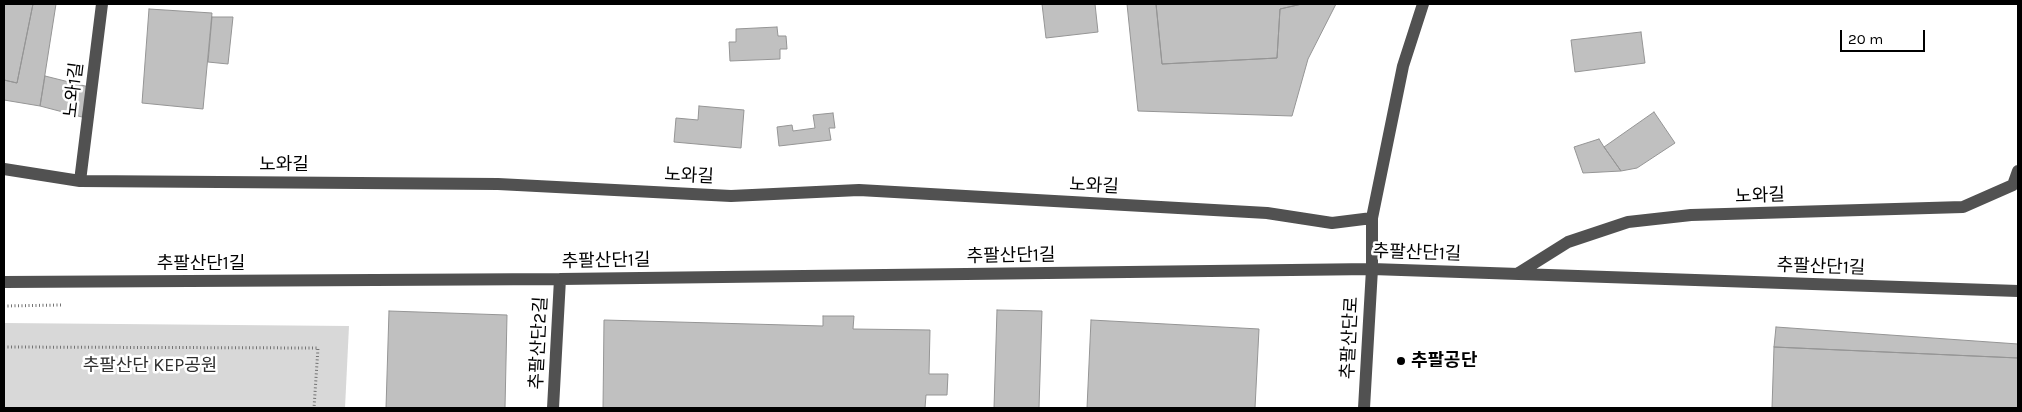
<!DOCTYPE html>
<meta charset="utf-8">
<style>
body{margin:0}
#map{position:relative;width:2022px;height:412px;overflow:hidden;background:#fff;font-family:Karla,sans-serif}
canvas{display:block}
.frame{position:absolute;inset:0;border:5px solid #000;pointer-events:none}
.scale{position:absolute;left:1840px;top:30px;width:85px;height:22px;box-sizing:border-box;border:2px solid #000;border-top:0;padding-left:6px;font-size:15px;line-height:18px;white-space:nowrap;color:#000;-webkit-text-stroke:4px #fff;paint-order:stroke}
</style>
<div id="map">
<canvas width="2022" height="412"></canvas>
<div class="frame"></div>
<div class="scale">20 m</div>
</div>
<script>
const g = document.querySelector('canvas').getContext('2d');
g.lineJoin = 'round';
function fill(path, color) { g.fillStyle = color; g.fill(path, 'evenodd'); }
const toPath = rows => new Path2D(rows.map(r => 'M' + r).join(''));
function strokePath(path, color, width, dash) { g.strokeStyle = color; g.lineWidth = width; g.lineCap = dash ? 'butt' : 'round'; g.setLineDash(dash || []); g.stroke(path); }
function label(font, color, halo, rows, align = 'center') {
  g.font = font + ' Karla,"Noto Sans KR",sans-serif'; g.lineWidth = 5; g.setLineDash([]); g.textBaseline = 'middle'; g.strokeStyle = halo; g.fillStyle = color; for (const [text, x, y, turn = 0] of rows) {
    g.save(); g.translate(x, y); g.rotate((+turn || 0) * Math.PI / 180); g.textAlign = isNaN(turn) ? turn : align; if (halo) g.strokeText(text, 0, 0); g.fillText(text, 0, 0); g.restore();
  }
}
fill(toPath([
 [4,323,349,326,345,408,4,408]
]), '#d8d8d8');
const building = toPath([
 [4,4,33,4,17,83,4,80,4,4],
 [33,4,56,4,40,106,4,100,4,80,17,83,33,4],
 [1042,4,1095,4,1098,32,1046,38,1042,4],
 [1127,4,1156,4,1162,64,1277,58,1280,9,1302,4,1336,4,1308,59,1292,116,1138,111,1127,4],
 [1156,4,1302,4,1280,9,1277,58,1162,64,1156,4],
 [149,9,212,13,203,109,142,103,149,9],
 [212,17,233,17,228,64,208,62,212,17],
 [777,27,778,36,786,36,787,49,780,49,780,59,730,61,729,42,736,42,736,29,777,27],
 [1641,32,1645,63,1575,72,1571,40,1641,32],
 [45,76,89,87,82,117,40,106,45,76],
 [699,106,744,110,741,148,674,142,676,118,698,120,699,106],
 [1654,112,1675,143,1637,168,1621,171,1604,147,1654,112],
 [833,113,835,128,829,128,831,140,779,146,777,127,792,125,793,131,815,128,813,115,833,113],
 [1599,139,1604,147,1621,171,1583,173,1574,147,1599,139],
 [997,310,1042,311,1039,408,994,408,997,310],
 [389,311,507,315,505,408,386,408,389,311],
 [823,316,854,316,853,329,930,330,929,374,948,374,947,395,926,395,925,408,603,408,604,320,823,326,823,316],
 [1091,320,1259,329,1255,408,1087,408,1091,320],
 [1776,327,2018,344,2018,358,1774,347,1776,327],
 [1774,347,2018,358,2018,408,1772,408,1774,347]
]);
fill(building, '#c0c0c0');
strokePath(building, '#959595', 1);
strokePath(toPath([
 [4,306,61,305],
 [4,347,318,348,314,408]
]), '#737373', 3, [1, 2.5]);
strokePath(toPath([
 [4,169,80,181,498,184,731,196,859,190,1267,213,1332,223,1372,218],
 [80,181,102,4],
 [1517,274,1568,242,1628,222,1691,215,1963,207,2013,185,2018,171],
 [4,282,560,279,1372,269,2018,291],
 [553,408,560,279],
 [1364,408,1372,269,1372,218,1403,66,1423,4]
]), '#515151', 12);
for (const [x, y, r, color] of [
 [1401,361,5,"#000"]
]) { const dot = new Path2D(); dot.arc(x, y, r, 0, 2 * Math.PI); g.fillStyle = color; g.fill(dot); strokePath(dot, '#fff', 2); }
label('18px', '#000', '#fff', [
 ["노와1길",74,90,-83],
 ["노와길",284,165],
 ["노와길",689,176,3],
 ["노와길",1094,186,3],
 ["노와길",1760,196,-2],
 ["추팔산단1길",1417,253,2],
 ["추팔산단1길",1011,256,-1],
 ["추팔산단1길",606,261,-1],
 ["추팔산단1길",201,264],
 ["추팔산단1길",1821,267,2],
 ["추팔산단로",1350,338,-87],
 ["추팔산단2길",539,343,-87]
]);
label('bold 18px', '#000', '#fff', [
 ["추팔공단",1411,361]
], 'left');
label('18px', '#2f2f2f', '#fff', [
 ["추팔산단 KEP공원",150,366]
]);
</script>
